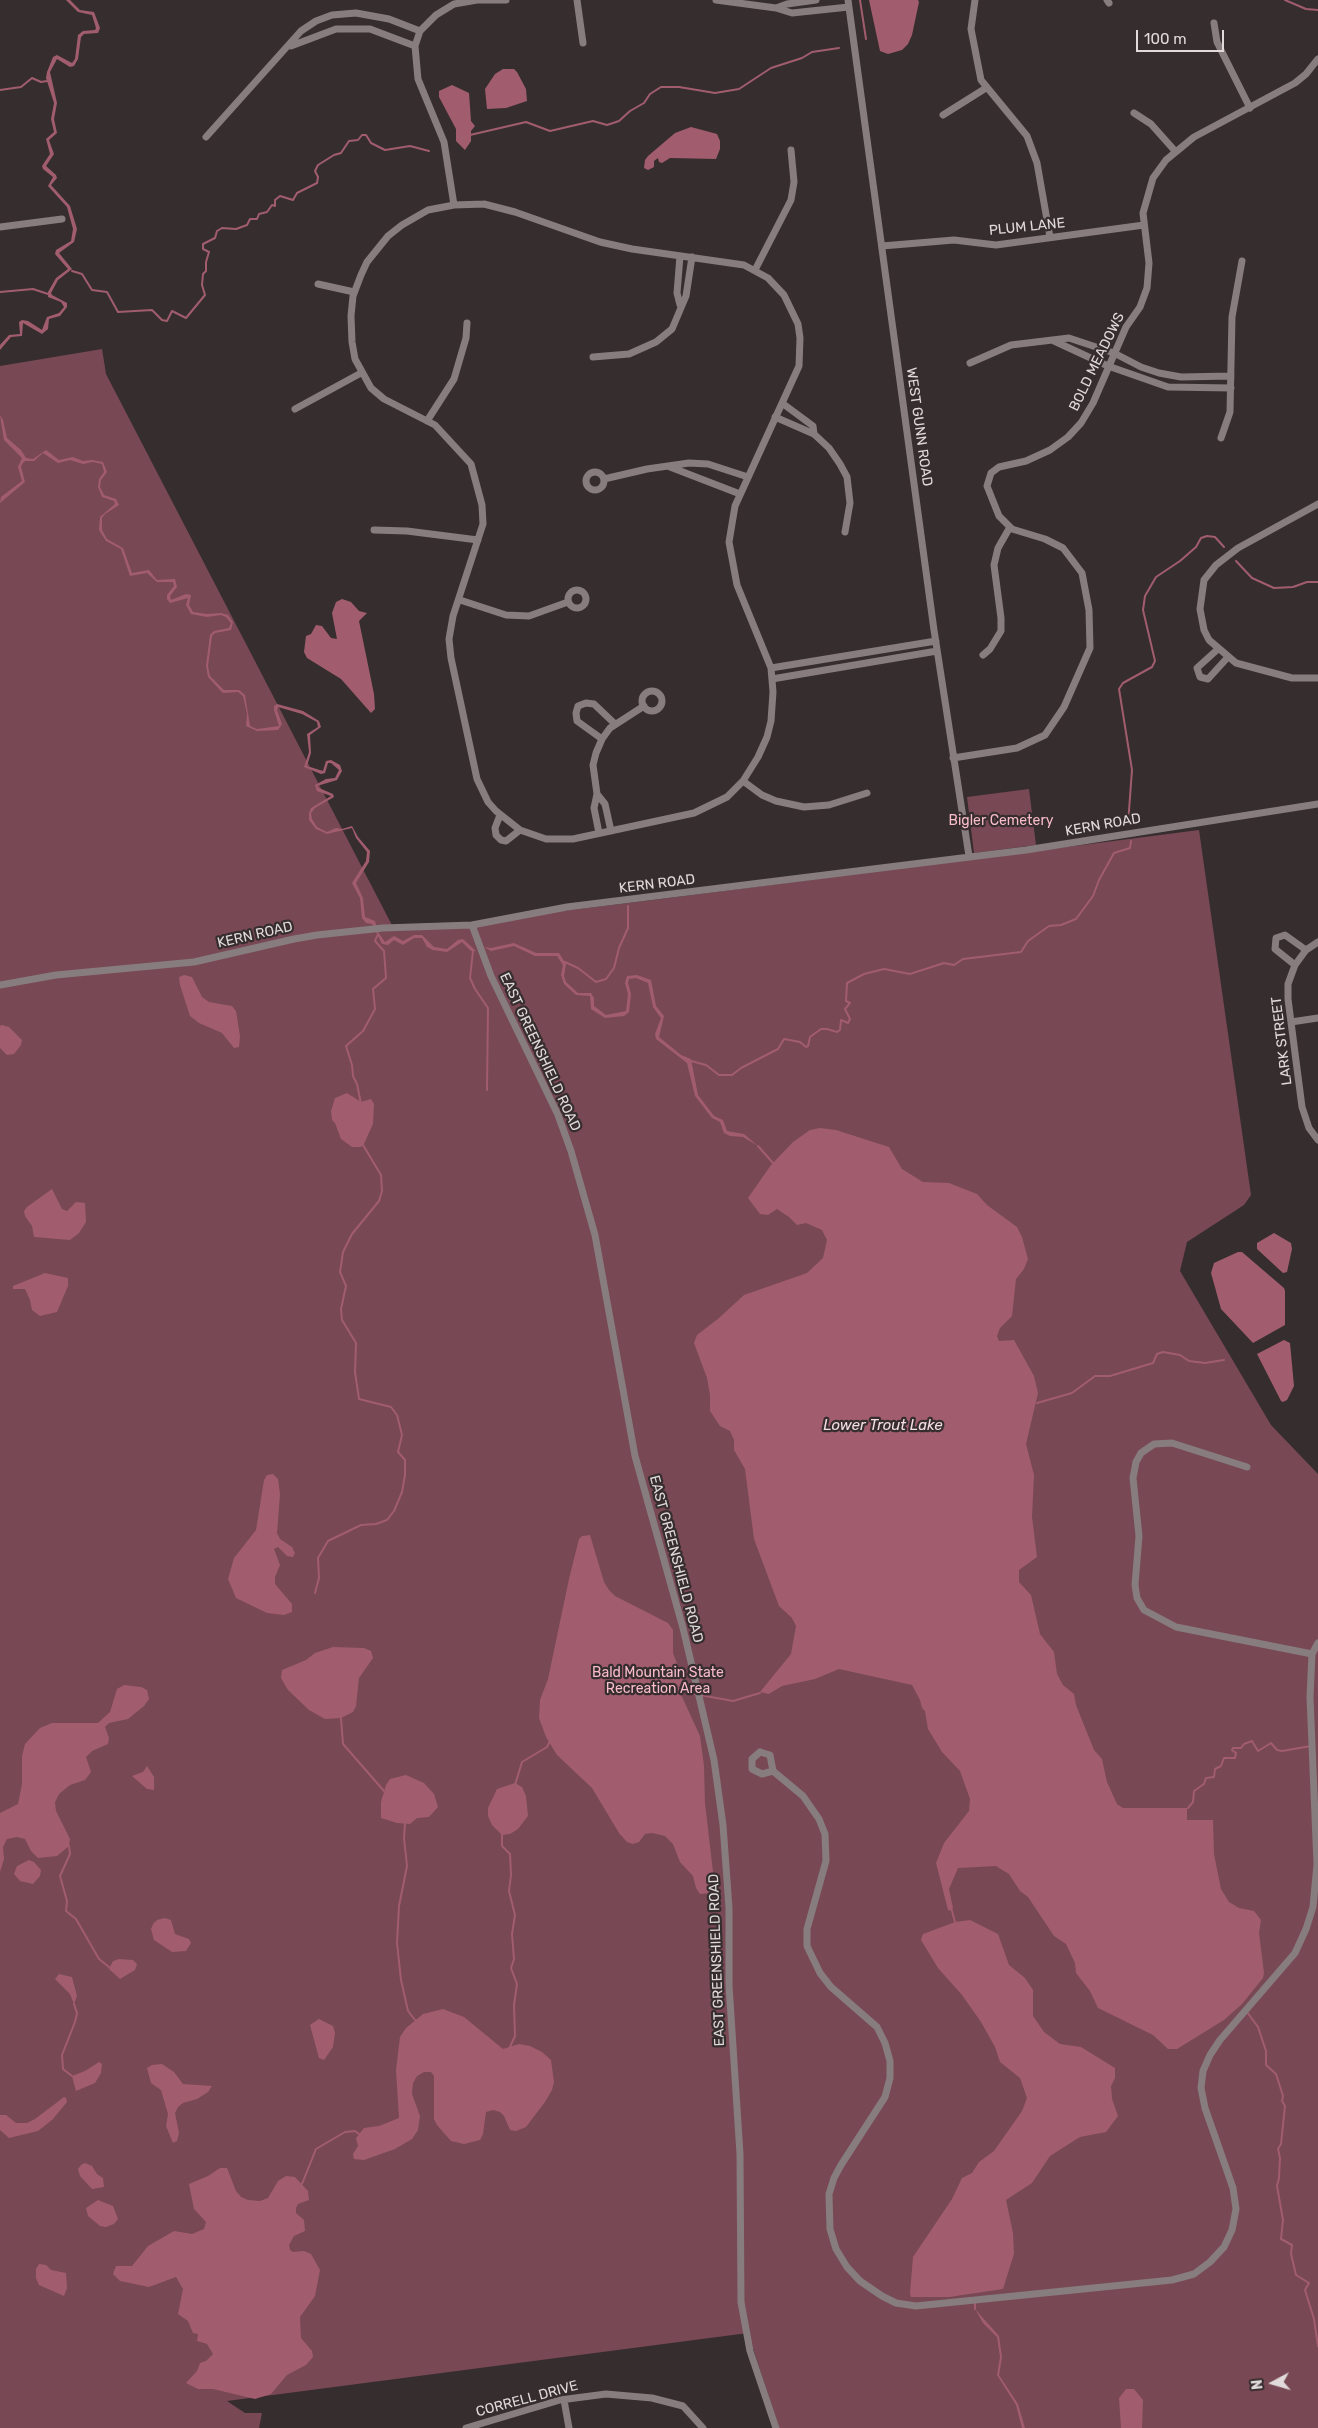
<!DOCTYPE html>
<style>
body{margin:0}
#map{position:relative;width:1318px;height:2428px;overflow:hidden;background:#362d2f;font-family:Rubik,sans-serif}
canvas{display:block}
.north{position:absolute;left:1248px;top:2358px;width:50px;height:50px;-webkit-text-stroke:4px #362d2f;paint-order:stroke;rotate:264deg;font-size:14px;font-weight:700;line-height:20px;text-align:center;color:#e0dadb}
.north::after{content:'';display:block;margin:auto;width:18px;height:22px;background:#e0dadb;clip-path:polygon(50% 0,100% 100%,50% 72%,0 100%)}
.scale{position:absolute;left:1136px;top:30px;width:88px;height:22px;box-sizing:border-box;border:2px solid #e0dadb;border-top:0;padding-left:6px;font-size:15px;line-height:18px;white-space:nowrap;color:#e0dadb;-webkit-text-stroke:4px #362d2f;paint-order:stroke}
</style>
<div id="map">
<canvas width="1318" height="2428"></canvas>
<div class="north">N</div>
<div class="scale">100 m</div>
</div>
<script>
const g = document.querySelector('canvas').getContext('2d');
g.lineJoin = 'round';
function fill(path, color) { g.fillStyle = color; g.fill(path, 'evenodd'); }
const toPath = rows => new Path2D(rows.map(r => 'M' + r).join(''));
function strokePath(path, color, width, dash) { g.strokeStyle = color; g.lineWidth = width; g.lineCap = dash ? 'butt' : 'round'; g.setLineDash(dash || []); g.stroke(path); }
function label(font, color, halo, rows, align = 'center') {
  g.font = font + ' Rubik,sans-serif'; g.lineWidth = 4.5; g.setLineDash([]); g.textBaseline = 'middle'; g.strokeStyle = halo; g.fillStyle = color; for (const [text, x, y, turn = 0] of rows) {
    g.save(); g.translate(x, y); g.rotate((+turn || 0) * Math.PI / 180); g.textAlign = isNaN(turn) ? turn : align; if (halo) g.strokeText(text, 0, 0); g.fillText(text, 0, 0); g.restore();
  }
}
fill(toPath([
 [102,349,106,374,395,931,653,900,1199,830,1251,1195,1244,1205,1187,1242,1180,1271,1271,1425,1318,1474,1318,2428,779,2428,748,2333,227,2401,245,2413,262,2413,259,2428,0,2428,0,366],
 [1029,789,1036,845,974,853,967,797]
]), '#784854');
fill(toPath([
 [66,0,70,0,80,10,94,12,100,28,98,33,84,34,81,37,78,59,74,66,70,67,57,59,50,72,57,103,54,119,57,133,49,140,54,154,46,166,56,175,57,178,51,185,70,206,77,229,74,242,59,253,72,269,58,280,51,293,52,295,67,303,67,307,60,316,49,319,48,329,42,334,23,323,22,336,11,337,0,350,0,345,9,335,20,334,19,322,22,320,28,321,42,330,47,317,59,313,64,307,61,302,48,297,48,292,56,278,68,269,55,254,56,250,71,241,73,229,67,207,48,186,53,177,43,169,42,166,50,154,46,139,54,132,51,119,54,103,46,78,47,72,53,57,57,55,72,63,75,59,78,35,83,31,95,30,96,28,92,15,78,12],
 [869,0,918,0,919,2,912,35,908,44,902,50,888,54,880,51],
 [503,69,514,69,517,72,526,89,527,101,506,108,487,109,485,89,495,74],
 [452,85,469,93,471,121,475,126,471,131,471,141,465,150,456,141,456,129,439,97,439,91],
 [691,127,717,134,720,141,720,149,716,159,670,158,662,163,659,162,658,158,654,161,654,167,648,170,644,168,645,160,648,156,675,133],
 [0,415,3,420,7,438,21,450,26,458,33,459,46,450,59,460,73,457,83,461,92,460,103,462,107,472,101,480,100,487,104,495,116,499,119,505,105,514,102,518,102,530,107,539,123,548,132,573,149,570,157,580,175,579,177,587,170,596,171,600,186,594,191,595,189,605,193,612,207,614,221,613,228,615,233,622,231,630,215,633,212,636,208,666,210,676,224,690,239,690,245,695,250,726,257,729,279,726,274,710,274,706,277,704,303,711,319,721,321,727,310,735,311,753,307,766,323,771,326,761,331,760,340,765,342,771,337,780,317,786,319,788,333,794,334,797,315,808,311,813,312,819,317,827,327,832,336,828,342,829,352,826,358,837,370,851,369,862,356,883,363,898,365,917,375,921,378,932,385,942,394,936,403,941,414,935,422,935,434,947,447,949,458,940,463,939,476,951,471,951,462,942,447,952,433,950,427,947,422,938,414,938,403,945,394,940,388,945,382,944,372,924,366,923,362,918,360,898,352,883,366,861,367,852,356,838,352,828,327,834,316,829,309,820,309,813,311,808,331,796,317,791,315,785,326,779,335,778,339,770,331,763,328,763,325,773,321,774,304,767,309,752,307,734,318,727,317,722,302,714,278,707,277,710,282,724,278,730,257,731,246,726,247,714,243,696,238,692,223,693,220,690,208,677,206,666,210,635,214,631,229,628,231,623,226,617,221,615,207,617,191,614,186,605,188,598,170,603,167,599,167,595,174,586,173,582,157,582,147,573,130,576,121,549,106,541,99,530,100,517,115,504,114,501,102,497,98,487,99,479,104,472,102,464,93,462,83,464,70,460,58,463,43,453,34,461,25,461,22,464,21,467,25,482,0,503,1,497,22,481,18,467,22,458,4,440],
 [342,599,351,602,359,611,367,613,359,621,374,694,375,709,371,713,341,679,307,658,304,652,306,636,311,634,316,625,322,626,331,638,337,639,332,613,336,602],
 [514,943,536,953,559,953,566,964,564,976,566,982,578,993,591,993,594,998,594,1006,606,1015,626,1011,628,994,625,983,627,976,637,975,651,980,656,1006,664,1016,659,1037,681,1055,691,1059,698,1095,714,1116,723,1120,727,1131,744,1134,758,1146,743,1137,730,1136,724,1133,720,1122,712,1118,695,1096,687,1063,656,1039,655,1034,661,1018,653,1007,648,983,636,978,629,979,628,983,631,994,629,1012,624,1016,605,1018,591,1009,590,996,576,995,564,984,561,975,563,965,557,956,535,956,514,946,491,951,484,947,491,948],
 [184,975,192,977,202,997,209,1002,232,1006,236,1011,240,1036,239,1047,234,1048,222,1033,199,1023,190,1016,180,985,179,977],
 [2,1025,9,1027,22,1040,21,1045,14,1054,7,1055,0,1048,0,1026],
 [347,1093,361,1102,371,1099,374,1104,373,1124,363,1146,360,1147,352,1147,341,1139,335,1123,332,1120,331,1111,335,1098],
 [820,1128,836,1130,889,1147,902,1169,923,1182,949,1183,977,1194,987,1205,1017,1227,1022,1237,1028,1259,1024,1269,1016,1279,1012,1316,1000,1328,997,1336,999,1341,1014,1340,1034,1376,1038,1393,1026,1444,1034,1475,1032,1517,1037,1557,1019,1570,1019,1582,1031,1595,1040,1634,1054,1652,1057,1674,1063,1685,1074,1694,1076,1705,1094,1750,1102,1759,1107,1782,1117,1804,1123,1808,1187,1808,1187,1820,1213,1820,1214,1854,1221,1889,1229,1902,1239,1908,1254,1911,1261,1920,1259,1933,1264,1973,1263,1978,1242,2004,1224,2020,1177,2049,1168,2049,1153,2035,1098,2008,1090,1991,1076,1973,1075,1963,1066,1944,1054,1936,1028,1897,1020,1891,1009,1874,999,1868,996,1866,958,1868,949,1889,953,1908,952,1911,948,1910,936,1863,944,1843,969,1811,970,1799,960,1771,942,1752,928,1729,925,1711,922,1708,920,1700,912,1685,839,1669,815,1679,782,1686,769,1694,760,1692,791,1654,796,1626,792,1618,779,1606,754,1539,745,1469,734,1450,734,1440,730,1431,720,1426,710,1411,710,1395,707,1378,694,1343,697,1335,719,1318,744,1295,807,1273,823,1258,827,1240,822,1230,806,1223,797,1225,789,1217,777,1209,768,1215,760,1214,748,1198,771,1165,793,1142,810,1130],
 [52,1189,62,1209,67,1211,76,1202,85,1203,86,1222,79,1233,70,1240,34,1237,32,1226,25,1216,24,1211,27,1207],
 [1274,1233,1291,1243,1292,1249,1287,1272,1283,1273,1257,1249,1257,1243],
 [1238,1252,1242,1252,1284,1288,1285,1291,1285,1325,1253,1343,1221,1309,1211,1273,1214,1263],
 [45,1273,68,1278,68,1286,57,1312,40,1316,32,1310,30,1300,25,1289,13,1289,13,1286],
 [1284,1340,1290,1343,1294,1386,1287,1400,1283,1402,1281,1401,1257,1354],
 [273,1474,278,1479,280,1494,277,1533,280,1539,292,1547,295,1553,293,1557,287,1556,278,1547,274,1549,280,1565,275,1577,275,1584,292,1604,292,1612,284,1615,267,1613,236,1598,228,1579,234,1558,256,1530,264,1480,267,1475],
 [590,1535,604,1582,609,1590,615,1596,668,1623,673,1630,673,1653,683,1680,678,1688,700,1736,704,1766,705,1803,713,1872,710,1893,700,1894,696,1888,693,1876,680,1862,673,1844,665,1836,652,1833,645,1834,639,1842,633,1844,627,1842,619,1833,592,1788,557,1755,546,1737,539,1718,540,1700,548,1679,569,1579,579,1539,582,1536],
 [333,1647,364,1648,371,1651,373,1658,359,1678,356,1706,353,1712,341,1718,325,1719,309,1710,288,1690,281,1678,282,1670,306,1660,315,1653],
 [124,1685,141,1687,147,1690,149,1699,144,1706,128,1719,109,1723,105,1727,109,1738,108,1744,92,1751,86,1757,91,1772,85,1780,70,1785,59,1794,55,1802,56,1811,70,1839,69,1846,57,1856,38,1858,31,1851,25,1839,17,1837,7,1839,3,1847,4,1859,0,1872,0,1813,18,1804,22,1784,22,1756,25,1744,40,1728,52,1723,98,1723,110,1712,117,1689],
 [147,1766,154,1777,154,1790,147,1789,132,1776,143,1772],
 [406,1775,424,1783,434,1794,438,1807,429,1817,417,1818,410,1824,397,1823,381,1818,381,1802,386,1785,390,1779],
 [515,1783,522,1787,526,1796,528,1816,518,1829,510,1834,502,1835,492,1825,488,1816,488,1808,497,1789],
 [29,1860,34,1862,41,1870,40,1876,33,1884,20,1881,14,1874,17,1866],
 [165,1918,171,1920,175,1934,189,1939,191,1943,186,1951,172,1952,154,1940,151,1929,153,1924,157,1920],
 [970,1920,998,1934,1009,1965,1025,1978,1033,1990,1033,2016,1044,2032,1060,2044,1081,2047,1115,2068,1115,2078,1111,2086,1112,2099,1118,2116,1106,2132,1080,2137,1050,2156,1032,2183,1006,2200,1013,2233,1014,2254,1003,2289,949,2297,911,2297,910,2293,913,2257,952,2199,962,2178,972,2173,979,2162,994,2151,1022,2111,1027,2098,1020,2078,1000,2062,995,2047,981,2022,962,1995,938,1968,921,1940,923,1934,955,1922],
 [119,1959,133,1960,137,1964,135,1970,120,1979,109,1969,113,1961],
 [59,1974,72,1977,77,1996,74,2004,70,1994,55,1979],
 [443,2009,464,2017,503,2049,519,2044,530,2046,542,2052,551,2060,554,2082,552,2090,545,2102,526,2127,516,2131,510,2130,504,2116,500,2112,493,2110,486,2112,483,2134,480,2140,464,2144,451,2141,437,2125,434,2119,434,2076,431,2072,424,2072,417,2076,413,2083,412,2094,420,2116,418,2130,412,2139,395,2149,364,2160,354,2159,353,2154,358,2146,356,2138,364,2128,379,2126,399,2118,396,2070,400,2037,406,2028,423,2014],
 [319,2019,333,2026,335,2033,333,2047,324,2060,319,2058,310,2025],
 [99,2062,102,2064,101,2073,95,2083,76,2091,72,2076,85,2071],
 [162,2064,174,2072,183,2084,212,2086,208,2092,197,2099,183,2103,178,2107,175,2113,179,2133,177,2141,173,2143,166,2126,168,2114,161,2090,151,2083,147,2068,152,2065],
 [64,2097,66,2098,67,2102,52,2120,38,2131,9,2138,0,2130,0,2115,6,2115,16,2123,27,2123,35,2119],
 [85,2163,92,2166,97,2174,103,2178,104,2187,92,2189,80,2176,78,2169,81,2165],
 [220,2168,227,2168,236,2191,241,2197,248,2200,260,2201,268,2198,278,2181,286,2176,295,2177,308,2191,309,2200,298,2204,296,2208,296,2213,304,2220,305,2231,294,2236,289,2245,290,2250,293,2252,304,2251,311,2254,320,2270,315,2296,300,2317,301,2338,312,2351,313,2357,306,2365,287,2375,271,2394,255,2399,213,2389,198,2389,186,2383,197,2371,200,2363,206,2361,213,2354,207,2344,197,2341,198,2334,193,2333,188,2321,178,2314,183,2289,176,2277,149,2287,120,2281,113,2274,116,2266,132,2266,148,2246,174,2231,192,2234,204,2229,206,2222,194,2209,189,2184,208,2176],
 [98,2200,113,2206,118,2219,114,2224,106,2227,100,2226,88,2216,86,2208],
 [39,2264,46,2265,51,2270,66,2273,67,2288,64,2296,39,2285,36,2278,36,2269],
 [975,2309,999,2336,1002,2357,999,2375,1018,2404,1025,2428,1022,2428,1016,2405,997,2375,1000,2357,997,2337,983,2323],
 [1126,2389,1134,2389,1143,2400,1142,2428,1121,2428,1119,2398]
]), '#a15d6e');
strokePath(toPath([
 [860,0,866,39],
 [1285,0,1306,9,1318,10],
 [0,90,21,87,32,78,41,82,47,81],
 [470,135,526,122,550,131,593,121,607,125,619,121,630,111,644,103,650,94,661,87,679,87,715,93,739,89,771,68,802,58,812,52,839,48],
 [72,271,82,274,92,290,107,292,118,312,152,310,162,320,167,321,172,311,186,318,205,295,202,285,203,274,206,271,206,262,209,252,203,249,203,244,215,238,217,231,222,228,236,229,247,225,250,219,257,219,259,214,267,212,272,205,275,206,275,200,280,196,293,200,297,193,317,183,318,177,315,171,318,165,334,155,341,153,349,141,358,140,362,135,366,135,371,143,385,150,410,146,429,151],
 [0,292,33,289,48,294],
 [1236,561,1252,578,1274,588,1293,587,1307,582,1318,582],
 [1128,824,1132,770,1119,689,1123,683,1152,667,1155,661,1143,610,1145,596,1156,577,1180,561,1196,547,1201,538,1207,536,1215,537,1224,547],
 [473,951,470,978,475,989,488,1008,487,1090],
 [565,962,578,968,596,982,606,979,614,968,619,948,628,928,628,906],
 [691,1061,706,1065,719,1075,732,1075,741,1068,778,1049,784,1039,800,1042,806,1047,808,1046,810,1037,821,1029,827,1029,837,1032,840,1030,841,1020,848,1023,850,1019,845,1009,850,1003,846,1001,847,983,864,974,884,969,910,974,944,963,954,965,963,959,1021,952,1028,941,1049,926,1061,925,1076,919,1093,896,1099,880,1114,853,1130,848,1131,841],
 [361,1104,357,1084,353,1076,352,1065,346,1046,363,1031,375,1009,373,989,386,978,384,951,375,941,377,936],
 [758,1146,773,1163],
 [1037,1403,1072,1393,1095,1376,1110,1376,1153,1363,1157,1354,1163,1352,1180,1355,1189,1361,1205,1363,1224,1360],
 [315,1593,319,1578,318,1558,328,1541,361,1525,376,1524,387,1520,394,1511,402,1492,405,1475,405,1460,398,1452,402,1435,397,1415,391,1407,359,1399,355,1372,356,1343,342,1320,341,1309,346,1286,340,1272,343,1252,352,1234,379,1201,382,1191,381,1175,363,1145],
 [676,1688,695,1694],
 [700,1695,733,1701,760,1693],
 [341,1718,343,1744,384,1791],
 [515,1785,522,1762,547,1747,550,1741],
 [1188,1808,1193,1802,1194,1791,1204,1784,1206,1778,1214,1777,1215,1769,1221,1766,1224,1758,1235,1758,1236,1753,1232,1750,1233,1748,1241,1748,1244,1744,1252,1741,1258,1751,1271,1743,1277,1750,1282,1751,1311,1746],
 [405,1823,404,1838,407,1866,399,1906,397,1943,401,1980,408,2011,415,2020],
 [502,1833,502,1846,510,1854,511,1875,509,1891,515,1915,512,1934,514,1959,511,1968,517,1984,514,2005,515,2036,509,2049],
 [69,1846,70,1854,60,1876,67,1901,66,1911,76,1919,99,1959,109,1967],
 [952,1911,955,1922],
 [1247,2012,1258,2027,1266,2051,1266,2065,1276,2074,1283,2096,1282,2101,1285,2106,1281,2144,1278,2149,1280,2158,1279,2178,1277,2186,1283,2220,1281,2239,1292,2245,1291,2254,1296,2275,1309,2283,1305,2290,1314,2319,1318,2346],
 [72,2076,63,2069,62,2055,75,2022,77,2013,74,2004],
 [302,2184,316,2149,345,2132,355,2131,359,2134],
 [975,2302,975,2309]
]), '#a15d6e', 2);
strokePath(toPath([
 [577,0,583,43],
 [716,0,776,8,792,13,849,7],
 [848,0,934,630,969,856],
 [975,0,971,29,981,80,1027,136,1037,163,1050,237],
 [1107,0,1109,3],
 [776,8,787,4,816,0],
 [1214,23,1217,42,1250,108],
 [291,46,336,29,370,29,415,46],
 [1134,113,1151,124,1175,151],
 [943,115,986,88],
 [206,137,301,31,316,21,332,15,356,13,389,19,420,31],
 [484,204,515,212,600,242,632,249,744,265,768,278,784,295,798,324,800,338,799,366,735,506,729,542,737,585,771,668,773,692,771,721,767,737,758,757,743,781,727,797,694,813,573,839,546,839,520,830,496,811,488,802,477,779,451,658,449,639,453,616,483,524,482,505,471,464,435,425,384,399,371,388,355,359,352,342,351,316,353,296,361,275,367,262,388,236,402,225,428,210,454,205,484,204],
 [454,205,444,142,418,79,415,46,420,31,436,15,454,4,477,0,506,0],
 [0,227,62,219],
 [882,246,954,240,996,245,1144,225],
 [680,256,677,293,680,305],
 [755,270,791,200,794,182,791,150],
 [318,284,354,292],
 [1054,341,1108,366,1168,387,1231,388],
 [593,357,629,354,656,342,672,329,686,296,692,257],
 [970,363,1011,345,1069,338,1114,353,1141,367,1159,373,1181,377,1231,376],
 [782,403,813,426,814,434],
 [295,409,361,373],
 [775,417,814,434,829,448,840,464,847,477,850,503,845,532],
 [427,421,454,379,466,338,467,323],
 [1221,438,1230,412,1232,317,1242,261],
 [670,467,740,494],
 '586 481a9 9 0 1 1 18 0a9 9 0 1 1-18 0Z',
 [604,479,647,469,689,463,708,464,748,477],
 [1318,504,1238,548,1216,565,1204,580,1200,609,1204,630,1209,640,1236,663,1292,678,1318,678],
 [374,530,407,531,478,540],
 '568 599a9 9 0 1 1 18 0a9 9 0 1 1-18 0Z',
 [460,600,506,615,529,616,568,602],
 [1218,649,1197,668,1200,677,1208,679,1228,657],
 [983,655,990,649,1001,631,1001,618,994,565,998,548,1010,527],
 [771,668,936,641],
 [772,679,937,651],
 '642 701a10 10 0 1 1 20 0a10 10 0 1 1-20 0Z',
 [602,739,577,721,576,713,578,706,586,703,594,704,615,724],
 [953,758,1017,748,1045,735,1064,707,1090,648,1089,610,1082,573,1063,548,1045,539,1012,529,999,516,987,486,991,473,999,467,1026,461,1050,450,1068,437,1081,423,1093,403,1126,327,1140,307,1147,288,1149,263,1143,213,1153,178,1166,160,1194,137,1295,83,1306,74,1318,59],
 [743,781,762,795,776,801,804,807,829,805,867,793],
 [597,794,605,804,611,831],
 [500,815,495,828,496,835,501,840,506,841,520,830],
 [599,833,594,808,597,794,593,765,596,753,602,739,610,728,644,706],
 [472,925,491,976,558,1115,571,1151,595,1235,635,1456,683,1628,714,1760,723,1825,729,1908,729,1985,740,2154,741,2302,750,2351,776,2428],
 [1318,942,1306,950,1295,965,1288,984,1288,999,1302,1107,1309,1128,1318,1140],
 [1295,965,1275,949,1276,938,1285,935,1306,950],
 [0,985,56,975,194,962,294,939,317,935,383,928,472,925,567,907,1026,850,1318,804],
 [1291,1022,1318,1018],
 [1247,1467,1172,1443,1154,1444,1141,1453,1136,1462,1133,1478,1139,1536,1135,1585,1137,1598,1144,1610,1176,1627,1312,1654],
 [760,1752,770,1755,773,1771,762,1774,752,1769,752,1759,760,1752],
 [773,1771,803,1796,819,1819,825,1834,826,1861,807,1929,807,1946,820,1973,831,1987,877,2027,885,2043,890,2061,890,2078,885,2097,841,2165,834,2178,829,2194,830,2229,836,2249,847,2267,860,2281,882,2296,896,2303,916,2306,1172,2280,1194,2274,1210,2262,1224,2247,1232,2230,1236,2209,1233,2188,1205,2108,1201,2088,1203,2071,1210,2055,1220,2040,1295,1953,1306,1929,1313,1907,1317,1864,1310,1697,1312,1654,1318,1643],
 [564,2400,569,2428],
 [466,2428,560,2400,606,2394,652,2398,683,2406,703,2428]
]), '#877c7e', 7);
label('14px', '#e0dadb', '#362d2f', [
 ["PLUM LANE",1027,227,-6],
 ["BOLD MEADOWS",1097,362,-64],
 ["WEST GUNN ROAD",919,427,82],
 ["KERN ROAD",1103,825,-10],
 ["KERN ROAD",657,884,-7],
 ["KERN ROAD",255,935,-13],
 ["LARK STREET",1282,1041,-97],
 ["EAST GREENSHIELD ROAD",540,1052,65],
 ["EAST GREENSHIELD ROAD",676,1559,75],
 ["EAST GREENSHIELD ROAD",717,1960,-92],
 ["CORRELL DRIVE",527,2399,-15]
]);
label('14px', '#f9bcc9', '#362d2f', [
 ["Bigler Cemetery",1001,821],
 ["Bald Mountain State",658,1673],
 ["Recreation Area",658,1689]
]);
label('italic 15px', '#f4dee2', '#362d2f', [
 ["Lower Trout Lake",883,1426]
]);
</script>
